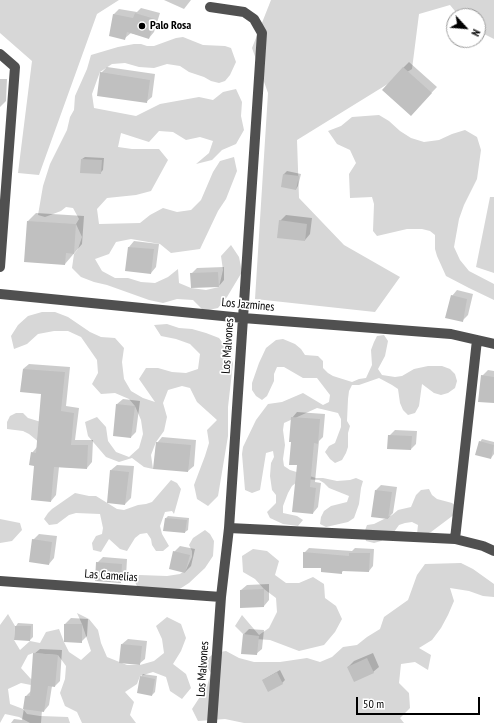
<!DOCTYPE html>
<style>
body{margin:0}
#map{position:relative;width:494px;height:723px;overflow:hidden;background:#fff;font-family:"PT Sans Narrow",sans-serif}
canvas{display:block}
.north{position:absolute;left:446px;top:8px;width:40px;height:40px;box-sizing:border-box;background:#fff;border:1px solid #999;border-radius:50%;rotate:116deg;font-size:11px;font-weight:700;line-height:16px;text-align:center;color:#000}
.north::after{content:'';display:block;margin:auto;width:14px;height:18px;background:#000;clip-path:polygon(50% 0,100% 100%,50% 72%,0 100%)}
.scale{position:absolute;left:356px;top:697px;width:124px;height:18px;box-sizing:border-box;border:2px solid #000;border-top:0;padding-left:5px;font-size:12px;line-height:14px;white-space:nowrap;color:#000;-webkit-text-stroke:3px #fff;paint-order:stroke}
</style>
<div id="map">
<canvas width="494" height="723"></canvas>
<div class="north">N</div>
<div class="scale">50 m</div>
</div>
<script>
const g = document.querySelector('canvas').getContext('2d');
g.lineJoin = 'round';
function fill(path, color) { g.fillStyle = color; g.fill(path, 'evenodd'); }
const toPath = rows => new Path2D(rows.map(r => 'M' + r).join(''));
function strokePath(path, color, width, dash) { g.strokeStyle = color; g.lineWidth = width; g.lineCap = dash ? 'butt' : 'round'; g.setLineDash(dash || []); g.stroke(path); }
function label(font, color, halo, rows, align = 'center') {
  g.font = font + ' "PT Sans Narrow",sans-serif'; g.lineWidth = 3.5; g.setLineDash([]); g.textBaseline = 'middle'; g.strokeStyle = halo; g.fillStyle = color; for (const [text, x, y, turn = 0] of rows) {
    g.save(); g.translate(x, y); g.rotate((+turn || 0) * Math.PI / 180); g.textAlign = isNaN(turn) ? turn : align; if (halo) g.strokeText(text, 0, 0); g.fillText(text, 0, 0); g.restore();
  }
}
fill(toPath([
 [0,0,119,0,97,14,39,175,18,173,32,61,0,33],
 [271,0,494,0,494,39,478,31,478,16,459,16,450,5,419,14,412,69,297,140,299,198,344,245,400,277,375,312,255,299,268,93,252,48],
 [183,37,203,45,225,46,231,48,236,62,230,75,225,81,219,83,211,81,204,77,189,72,180,66,167,64,154,68,139,67,125,63,112,64,100,72,97,80,92,94,94,108,136,116,160,104,199,97,213,100,223,92,236,89,242,102,241,116,244,130,236,144,222,150,212,160,196,164,209,153,213,141,200,137,186,140,173,132,159,131,149,142,121,133,118,147,132,149,159,149,168,160,151,191,136,195,107,198,97,209,99,224,140,223,150,215,163,208,177,212,191,210,201,200,213,172,220,161,234,157,237,171,226,199,218,211,200,249,171,253,160,244,131,239,116,242,109,254,95,259,102,271,115,278,128,278,141,282,155,283,168,277,178,269,179,283,191,288,206,290,219,287,223,270,221,256,231,245,239,257,242,272,227,297,218,308,204,311,193,300,177,299,163,303,149,300,107,285,94,282,81,277,72,268,74,254,78,249,82,237,76,224,79,219,73,208,66,207,61,211,45,217,38,215,43,186,50,164,67,130,70,117,74,110,75,96,87,69,91,55,118,47,134,44,141,44,147,46,154,46,176,38],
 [379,115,389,121,400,131,411,138,424,142,439,140,452,134,465,130,477,137,481,150,477,179,464,205,459,219,454,247,460,260,469,271,494,284,494,300,469,288,446,276,437,256,435,249,435,235,430,231,422,229,407,229,377,236,373,231,374,204,372,197,350,198,349,174,356,163,350,150,337,144,328,131,341,126,352,117],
 [490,197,494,197,494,273,476,267],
 [42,312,55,312,68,317,90,332,101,337,115,338,124,348,122,362,124,379,131,391,143,398,155,402,139,379,146,368,158,368,172,372,186,373,198,369,200,354,190,344,176,339,161,336,154,325,167,324,179,328,192,329,206,333,219,338,227,349,233,363,228,407,228,436,218,496,208,506,197,499,194,485,205,456,209,443,207,430,217,420,197,402,190,388,182,386,168,390,163,403,167,417,164,431,156,442,151,455,153,469,144,467,132,458,119,462,106,457,88,436,85,422,97,417,106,427,108,441,116,452,129,457,139,448,143,434,141,420,135,406,129,399,115,393,101,394,92,384,98,373,97,360,81,337,68,331,54,331,38,334,27,344,14,349,11,336,18,325,28,316],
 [384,335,388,341,385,356,378,369,382,375,395,377,402,376,414,369,428,366,442,366,450,369,455,374,457,381,455,388,448,393,441,395,434,393,422,384,419,406,415,413,408,415,403,410,400,403,398,389,392,385,379,378,359,385,352,385,349,391,348,399,347,421,350,426,348,433,348,447,346,453,342,460,335,463,330,459,325,452,329,446,335,443,341,427,341,419,338,413,317,408,284,423,283,430,285,445,283,459,284,466,290,470,316,478,323,478,337,481,350,480,356,478,363,481,361,488,359,504,354,518,348,522,326,527,320,524,321,517,324,511,331,506,347,502,349,496,329,488,324,483,319,480,304,479,297,482,292,486,288,493,283,506,283,513,297,516,303,520,298,526,283,524,270,518,267,512,276,503,276,495,272,490,270,476,271,463,274,457,273,451,266,453,260,490,252,493,245,490,242,454,243,447,256,420,268,404,282,402,303,393,323,405,329,402,330,395,317,378,303,378,284,367,277,367,274,374,274,381,267,396,262,400,256,396,252,390,252,383,259,363,266,348,276,340,283,339,295,344,301,349,305,355,318,356,323,361,323,368,328,373,333,376,352,382,359,379,366,378,372,365,371,350,374,342,377,336],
 [16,413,23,413,28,418,41,422,40,443,29,434,23,431,7,429,7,422,10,416],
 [171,480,177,483,181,489,174,514,172,511,165,512,160,526,162,534,169,546,163,551,156,551,152,545,151,539,147,533,140,534,135,538,127,551,120,549,109,539,101,552,93,550,92,543,96,536,102,534,103,528,100,514,76,513,69,515,57,524,49,525,44,519,48,513,52,509,75,493,89,496,96,496,117,509,124,510,138,505,146,504,152,502],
 [429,489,432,495,437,499,452,503,457,507,455,514,431,532,424,535,417,534,418,525,412,522,405,523,399,525,394,532,381,541,374,543,366,541,364,533,367,525,374,524,392,515,398,510,411,507,416,495,421,490],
 [0,519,20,523,22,530,12,541,0,543],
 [205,530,210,534,214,541,213,556,205,568,189,583,175,592,139,590,134,580,139,575,167,576,180,574,186,570,192,557,192,551,189,545,193,538],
 [253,549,267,551,279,561,275,575,286,583,299,583,313,577,324,584,325,598,336,606,342,619,335,632,324,645,299,651,270,640,256,639,243,634,235,626,242,615,259,635,269,628,277,612,276,598,264,589,255,579,243,572,242,556],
 [461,563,473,569,494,584,494,597,483,596,469,591,450,588,454,601,448,615,441,628,432,640,419,648,431,655,428,670,415,662,401,664,399,683,409,693,410,708,400,718,404,723,244,723,225,719,198,721,192,709,207,686,211,673,204,662,214,653,226,651,239,658,254,662,280,662,307,658,320,662,332,657,343,647,357,645,367,637,380,629,384,617,408,600,417,575,425,564],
 [77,613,89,619,98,630,101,643,107,657,127,665,140,665,154,661,164,653,162,639,156,626,167,617,181,624,186,638,181,651,173,664,186,674,191,688,182,699,170,691,166,677,153,672,140,676,137,684,125,692,134,702,130,715,136,723,82,723,77,712,65,706,60,693,65,679,66,666,58,655,33,653,28,655,21,668,30,678,40,687,46,699,31,685,21,683,8,689,10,704,23,709,27,714,40,716,68,717,70,723,30,723,19,717,5,714,0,723,0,625,8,614,15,626,14,640,20,650,30,641,40,643,46,632,59,629,64,642,69,652,81,660,91,651,82,624]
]), '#d7d7d7');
fill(toPath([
 [164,0,191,0,184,9],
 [141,8,160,13,154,32,149,38,131,33,125,38,113,15,119,9,137,12],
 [409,62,437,87,416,109,403,68],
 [107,67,155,74,152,97,146,102,101,73],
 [0,79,7,79,6,101,0,107],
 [85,157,104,158,103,170,100,173,82,159],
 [287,171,301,174,298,186,296,189,282,186,284,174],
 [36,213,84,216,82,244,65,264,28,221],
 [286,215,312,218,310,234,305,240,280,221],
 [134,241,159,244,156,267,151,273,126,270,129,247],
 [224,267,224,280,219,286,191,274,197,268],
 [457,290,473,294,468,315,462,321,452,296],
 [29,364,70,367,66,406,79,408,75,440,93,440,92,462,87,468,59,467,56,495,51,501,35,465,32,453,37,447,42,393,22,391,23,369],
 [488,370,494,371,494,402,482,376],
 [123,399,140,401,136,432,131,437,117,404],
 [297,412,325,414,323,437,319,441,315,482,321,483,318,507,313,513,298,464,293,441,292,418],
 [395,430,417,431,416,444,411,449,389,436],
 [162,437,196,440,194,466,188,471,157,443],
 [482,439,494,442,494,454,491,458,480,442],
 [117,465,134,466,131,498,125,504,111,470],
 [381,485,397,487,393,513,388,518,376,490],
 [168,516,189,518,188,530,185,532,166,518],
 [39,534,57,536,54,558,49,564,33,540],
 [180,546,195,549,191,566,185,572,174,552],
 [309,548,352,551,355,548,374,549,373,566,369,571,344,570,341,573,322,567,304,553],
 [103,557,127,559,126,577,120,582,97,563],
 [269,584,269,600,264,606,241,590,247,585],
 [71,618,88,619,87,636,81,642,65,641,65,624],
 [18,623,33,624,33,637,30,640,15,639,16,626],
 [249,629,264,630,262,649,256,654,244,634],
 [128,639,147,641,145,659,139,664,122,644],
 [40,649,62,650,60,681,55,686,52,686,49,705,44,711,42,710,41,723,11,723,14,719,22,720,26,696,31,691,34,654],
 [373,653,379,667,373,672,348,667,354,661],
 [280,670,285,680,282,683,263,680],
 [143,674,157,676,155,692,152,695,141,677]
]), '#0003');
fill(toPath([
 [135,13,155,19,149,39,127,32,125,40,109,36,113,14,133,18],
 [403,67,432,93,411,116,382,90],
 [100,72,150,80,147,103,97,96],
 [81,159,102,160,101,174,80,173],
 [283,174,299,176,296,190,281,187],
 [279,220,307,224,305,241,277,238],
 [27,221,76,224,74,254,66,253,65,265,24,262],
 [128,247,154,249,151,274,125,271],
 [218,272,219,287,191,288,190,273],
 [451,295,467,299,463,322,445,318],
 [23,369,65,372,61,411,74,413,71,445,88,445,87,469,54,467,51,502,31,500,34,466,29,465,31,452,36,453,41,394,20,392],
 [481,375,494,377,494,403,478,402],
 [116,404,135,406,131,438,113,436],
 [291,417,320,419,318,444,314,443,310,487,316,488,313,514,292,512,297,465,289,465,291,442,289,442],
 [388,435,412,436,411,450,387,449],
 [479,441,494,445,491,459,475,455],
 [156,442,191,445,188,472,153,469],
 [110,470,129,472,125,505,107,503],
 [375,490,392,492,388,519,371,517],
 [165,518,187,520,185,533,163,531],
 [32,539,52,542,49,565,29,562],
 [173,551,190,555,185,573,169,569],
 [303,552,349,556,349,553,370,553,369,572,342,571,342,574,321,572,321,568,303,568],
 [96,562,122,564,121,583,95,581],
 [264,589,264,607,240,608,240,590],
 [64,624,82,624,82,643,64,642],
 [15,626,31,626,30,641,14,640],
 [243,634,259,636,257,655,241,654],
 [121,644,142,646,140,665,119,663],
 [33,653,58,655,55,687,48,686,44,712,23,709,25,696,30,696],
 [367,658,374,673,354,682,347,667],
 [277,672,283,684,268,692,262,680],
 [140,676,155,679,152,696,137,693]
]), '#c0c0c0');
strokePath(toPath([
 [210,7,244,12,254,19,262,33,229,528,221,597,212,723],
 [0,54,15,67,0,267],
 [0,294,243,318,451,334,494,344],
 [229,528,455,539,483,546,494,551],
 [455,539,477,340],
 [0,581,221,597]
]), '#505050', 10);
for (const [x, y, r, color] of [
 [142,26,4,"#000"]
]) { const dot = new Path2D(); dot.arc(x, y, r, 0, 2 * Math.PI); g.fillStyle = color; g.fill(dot); strokePath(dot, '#fff', 1.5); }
label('bold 12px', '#000', '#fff', [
 ["Palo Rosa",150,26]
], 'left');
label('12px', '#000', '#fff', [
 ["Los Jazmines",248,305,5],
 ["Los Malvones",228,346,-86],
 ["Las Camelias",111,576,4],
 ["Los Malvones",203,669,-86]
]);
</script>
